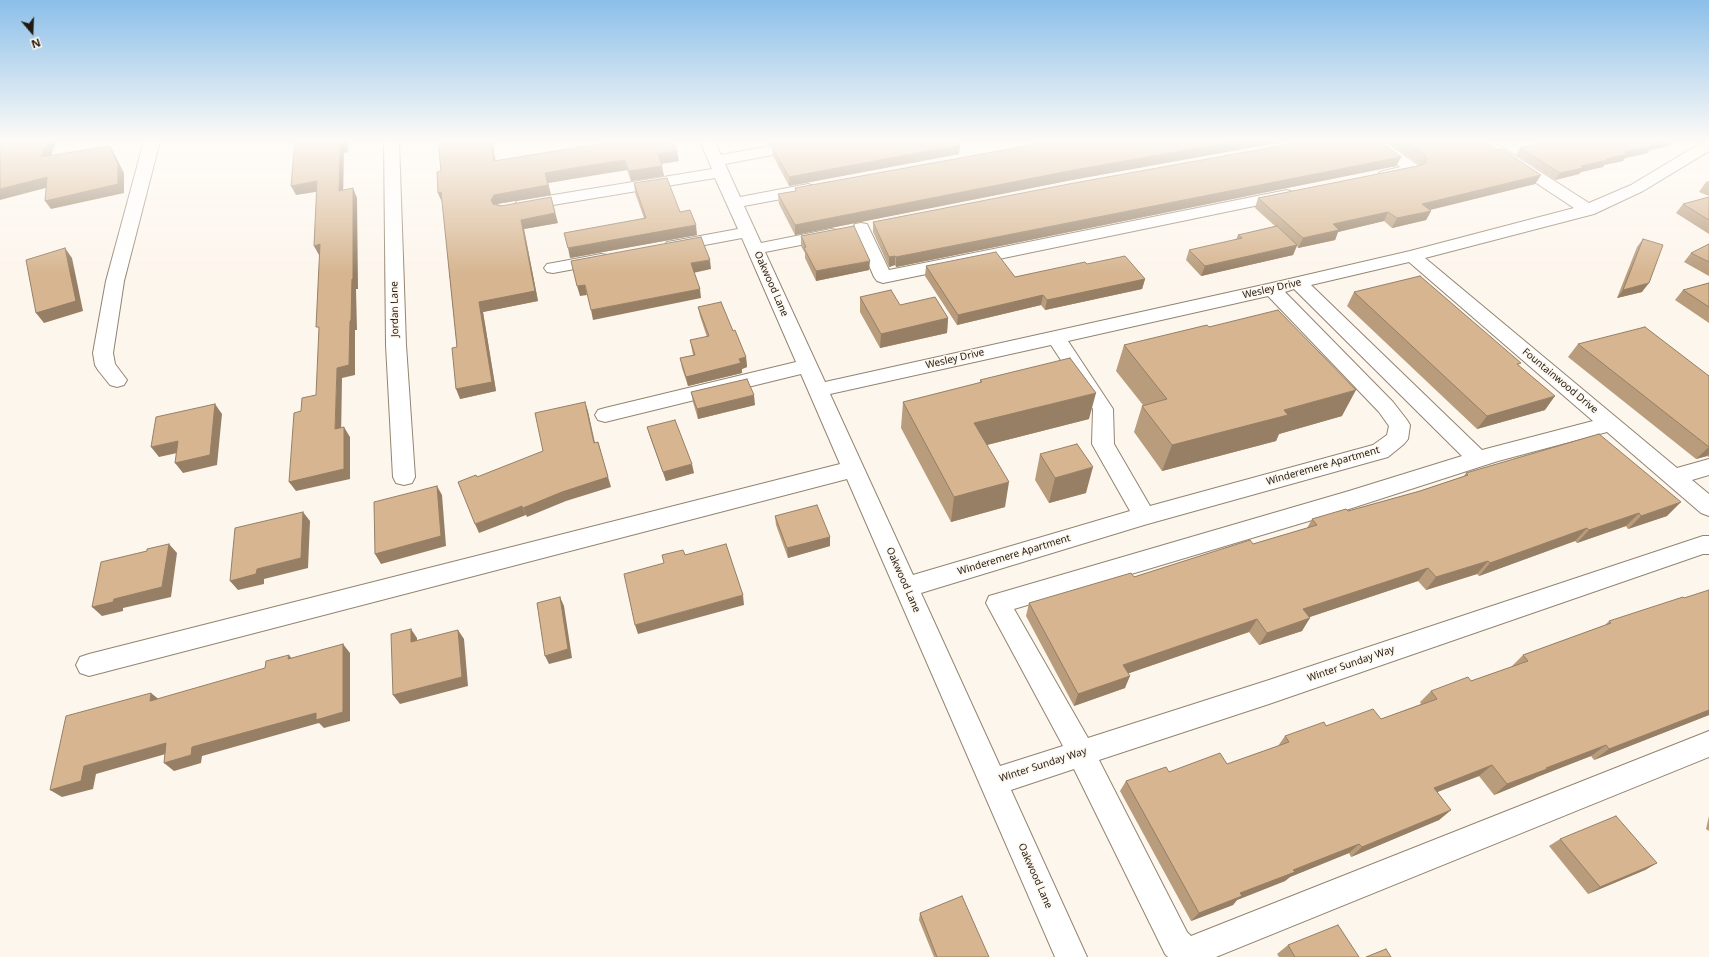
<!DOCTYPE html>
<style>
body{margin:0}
#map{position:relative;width:1709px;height:957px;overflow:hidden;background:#fdf6ed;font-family:"Noto Sans",sans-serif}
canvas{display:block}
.north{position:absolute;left:12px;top:12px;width:40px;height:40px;-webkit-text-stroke:3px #fdf6ed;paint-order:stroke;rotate:161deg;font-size:11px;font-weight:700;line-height:16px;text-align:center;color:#201a12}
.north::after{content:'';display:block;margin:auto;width:14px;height:18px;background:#201a12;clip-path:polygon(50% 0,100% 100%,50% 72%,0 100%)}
</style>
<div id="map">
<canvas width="1709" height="957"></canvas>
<div class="north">N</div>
</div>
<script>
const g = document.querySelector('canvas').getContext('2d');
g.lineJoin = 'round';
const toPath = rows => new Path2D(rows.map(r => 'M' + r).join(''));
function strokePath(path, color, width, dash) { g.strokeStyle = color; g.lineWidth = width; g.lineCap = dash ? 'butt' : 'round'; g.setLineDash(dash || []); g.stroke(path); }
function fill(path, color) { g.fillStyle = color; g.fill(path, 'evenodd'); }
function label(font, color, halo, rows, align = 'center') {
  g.font = font + ' "Noto Sans",sans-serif'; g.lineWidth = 3; g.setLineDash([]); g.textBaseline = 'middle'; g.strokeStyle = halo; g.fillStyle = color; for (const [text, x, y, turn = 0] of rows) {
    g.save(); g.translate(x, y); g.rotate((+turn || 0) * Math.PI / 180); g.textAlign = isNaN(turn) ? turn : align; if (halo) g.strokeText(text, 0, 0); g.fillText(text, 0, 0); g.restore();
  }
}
const minor = toPath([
 [144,141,160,141,124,281,113,353,115,364,127,380,124,385,117,387,110,385,98,370,95,365,93,353,106,281,144,141],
 [384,141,399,141,406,345,415,477,412,483,404,485,396,483,393,477,386,345,384,141],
 [700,141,714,141,721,155,798,141,828,141,825,144,820,146,725,164,740,197,808,184,814,186,816,189,814,192,808,194,744,206,761,243,831,229,837,230,840,234,837,238,831,239,765,252,825,382,1272,283,1410,251,1574,208,1477,144,1475,141,1492,141,1589,203,1631,185,1704,141,1709,141,1709,151,1643,191,1594,214,1425,258,1677,468,1709,459,1709,475,1692,480,1709,494,1709,516,1701,513,1607,432,1498,461,1349,509,1014,609,1088,738,1269,680,1703,536,1709,536,1709,554,1703,554,1269,704,1099,760,1187,932,1191,936,1709,731,1709,757,1216,957,1168,957,1165,954,1074,769,1011,790,1087,957,1055,957,847,479,89,676,80,673,76,665,80,657,89,654,840,464,801,374,605,422,598,420,595,415,598,410,605,408,796,362,742,238,673,251,667,250,664,246,667,242,673,241,738,229,715,178,523,210,517,209,515,205,517,201,523,200,712,169,700,141],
 [1409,262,1593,421,1482,450,1311,285,1409,262],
 [1294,289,1462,456,1349,491,989,596,986,603,1063,746,1000,766,921,593,1144,525,1388,457,1404,444,1408,439,1410,425,1407,420,1393,402,1285,292,1294,289],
 [1268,296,1379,412,1389,426,1387,435,1373,445,1150,506,1114,444,1113,409,1068,341,1268,296],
 [1051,345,1093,409,1092,444,1130,511,913,575,830,394,1051,345],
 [1368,141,1384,141,1419,166,1421,169,1419,172,1413,174,1386,180,1380,178,1378,175,1380,172,1400,167,1370,144,1368,141],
 [1287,190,1293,192,1295,195,1293,198,883,283,877,281,874,277,853,228,855,224,861,223,867,224,889,270,1287,190],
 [601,254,607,255,610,259,607,263,553,273,547,272,544,268,547,264,553,263,601,254]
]);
strokePath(minor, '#938470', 2);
fill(minor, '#fff');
fill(toPath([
 [438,141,492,141,496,161,679,161,661,164,664,176,631,181,627,170,593,175,548,183,551,195,497,204,558,223,524,229,538,301,483,312,496,391,460,399,457,347,442,202,438,193,441,171],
 [1054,141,1287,141,1072,180,795,235,779,204,778,194,795,191,795,188],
 [1386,141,1484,141,1498,150,1541,175,1535,184,1430,210,1431,211,1426,220,1392,228,1384,221,1338,232,1335,240,1298,248,1297,246,1293,255,1201,276,1186,260,1189,250,1236,240,1238,235,1275,226,1255,208,1258,198,1420,165],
 [960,145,959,154,789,186,773,156,772,147],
 [1669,146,1650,150,1648,153,1625,158,1623,161,1604,165,1603,167,1581,172,1579,174,1555,180,1516,155,1520,148],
 [1401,157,1396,166,896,267,895,265,889,267,873,232,873,222],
 [1709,181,1709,196,1699,192,1706,182],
 [634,183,697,235,570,258,644,218,635,193],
 [1709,197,1709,234,1676,213,1683,204],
 [801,236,869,270,816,281,805,258,805,253,801,246],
 [1643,239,1642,292,1617,298,1637,247],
 [1709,244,1709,276,1684,262,1691,253],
 [1087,264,1145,279,1142,289,1045,310,1041,305,957,325,925,276,926,266,1015,277],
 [1709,283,1709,323,1675,300,1683,290],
 [1354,292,1519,365,1545,410,1477,429,1347,306],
 [860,297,900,305,948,318,947,333,880,348,860,312],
 [698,307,733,331,746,357,747,367,742,369,742,373,688,386,682,368,680,358,693,355,690,340,707,337,700,316],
 [1209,327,1342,416,1279,434,1276,441,1162,471,1134,432,1142,406,1143,405,1116,371,1124,345],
 [1578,344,1709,376,1709,457,1707,456,1696,459,1568,357],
 [980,380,1089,419,987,445,1005,507,951,522,901,428,903,402,980,383],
 [691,392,755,405,698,419,693,402],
 [647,427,694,473,666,481,650,437],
 [1040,454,1086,493,1049,503,1035,480],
 [1466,473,1667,516,1628,529,1626,526,1577,543,1575,541,1479,576,1477,574,1426,590,1418,581,1309,617,1302,631,1259,645,1249,632,1129,673,1125,688,1074,706,1026,616,1029,603,1134,577,1253,544,1307,528,1312,519,1348,511,1420,491,1464,476],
 [775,516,830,537,830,546,788,558,776,525],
 [1609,621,1709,715,1594,760,1591,756,1537,777,1533,779,1494,795,1479,776,1437,792,1451,810,1439,820,1351,857,1349,853,1290,877,1285,881,1237,900,1233,905,1191,921,1120,791,1126,781,1169,772,1227,764,1278,746,1285,736,1326,726,1381,719,1421,704,1420,702,1431,691,1471,681,1511,667,1523,655,1605,625],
 [1709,816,1709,831,1706,829],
 [1560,839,1657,863,1645,870,1588,894,1549,846],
 [920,913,989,957,934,957,919,920],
 [1288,945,1359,957,1279,957,1277,954]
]), '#b89c7c');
fill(toPath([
 [48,141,57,141,47,165,41,157],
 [344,141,348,141,348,152,344,153,343,201,339,191,340,143],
 [491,141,492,141,492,143,497,171,494,161],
 [767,141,791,141,767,145],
 [1238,141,1287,141,1072,180,795,235,795,225,1074,170],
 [1667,141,1672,141,1669,146,1650,150,1648,153,1625,158,1623,161,1604,165,1603,167,1581,172,1579,174,1555,180,1560,173,1650,145],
 [960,145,959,154,789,186,789,177],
 [110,146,115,155,124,173,124,193,51,209,45,201],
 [677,151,679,161,659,164,658,154],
 [1401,157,1396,166,896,267,896,257],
 [625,160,627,170,548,183,551,195,497,204,495,210,491,200,494,195,545,173],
 [662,166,664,176,631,181,629,171],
 [1541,175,1535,184,1417,213,1422,204],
 [47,177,53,186,0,200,0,189],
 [317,181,322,191,296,195,291,186],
 [353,188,357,198,358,289,356,289,357,330,355,330,355,375,342,378,341,439,335,429,337,368,350,321],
 [441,192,442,202,438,193],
 [551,197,558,223,524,229,538,301,483,312,496,391,460,399,456,389,479,302,521,220],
 [1431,211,1426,220,1392,228,1397,218],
 [1388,212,1384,221,1338,232,1335,240,1298,248,1303,238,1333,224],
 [696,225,697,235,570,258,568,248],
 [320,244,325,254,319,255,314,246],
 [1297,245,1293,255,1201,276,1205,266],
 [65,248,72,258,83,311,44,323,36,313],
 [895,256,895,265,889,267,889,257],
 [710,260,711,269,693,273,691,263],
 [870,261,869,270,816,281,816,271],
 [1145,279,1142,289,1045,310,1047,300],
 [1649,283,1642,292,1617,298,1623,290],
 [585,285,587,295,580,296,577,286],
 [700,289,701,298,593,320,591,310],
 [1043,295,1041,305,957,325,958,315],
 [948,318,947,333,880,348,881,334],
 [746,357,747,367,742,369,742,373,688,386,686,377,739,359],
 [1356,390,1342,416,1279,434,1276,441,1162,471,1172,445,1284,410],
 [1096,393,1089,419,971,449,974,423],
 [754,395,755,405,698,419,697,409],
 [1555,396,1545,410,1477,429,1487,416],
 [585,402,588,411,597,452,594,443],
 [215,404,222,414,217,465,183,473,175,463],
 [344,427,350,437,350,479,296,491,289,482],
 [178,441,186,451,159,457,151,447],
 [598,442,611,487,566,501,527,517,523,508],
 [1709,447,1709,454,1707,456,1696,459],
 [692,464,694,473,666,481,663,472],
 [1093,467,1086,493,1049,503,1055,478],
 [1009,482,1005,507,951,522,954,497],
 [437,486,442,495,446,546,381,564,375,554],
 [1681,502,1667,516,1628,529,1641,516],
 [522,506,526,515,479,533,475,524],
 [303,512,310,521,308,568,264,579,264,584,238,590,230,581,257,569],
 [1639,513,1626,526,1577,543,1589,530],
 [1587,528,1575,541,1479,576,1490,563],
 [830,537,830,546,788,558,787,548],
 [169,544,177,553,171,597,123,608,123,611,102,616,92,607,114,599],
 [1488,561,1477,574,1426,590,1436,577],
 [1428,568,1418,581,1295,622,1303,609],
 [743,595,744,605,638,634,635,625],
 [560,597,564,606,572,658,549,664,545,656],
 [1310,618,1302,631,1259,645,1267,633],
 [1257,619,1249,632,1118,677,1123,665],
 [411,629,417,638,417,651,411,642],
 [458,630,464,639,468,686,400,704,393,695],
 [343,644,350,653,350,721,324,728,319,723,202,756,201,763,174,771,164,763,192,747],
 [289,655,296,664,288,659],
 [1130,676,1125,688,1074,706,1078,694],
 [151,693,161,701,150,701],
 [1709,710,1709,715,1594,760,1609,749],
 [166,743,176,751,96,774,93,789,62,797,50,790,84,766],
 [1606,745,1591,756,1537,777,1533,779,1494,795,1507,784,1546,768],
 [1492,765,1479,776,1422,798,1434,788],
 [1451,810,1439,820,1351,857,1362,847],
 [1359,844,1349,853,1290,877,1285,881,1237,900,1233,905,1191,921,1199,913,1240,893,1293,870],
 [1657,863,1645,870,1588,894,1600,887]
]), '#967f65');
const building = toPath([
 [0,141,48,141,41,157,110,146,118,165,118,184,45,201,47,177,0,189,0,141],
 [295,141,344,141,344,142,340,143,339,191,353,188,353,279,352,279,351,320,350,321,349,365,337,368,335,429,344,427,344,469,289,482,294,413,301,411,302,398,316,395,319,327,316,327,320,244,314,246,317,181,291,186,295,141],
 [438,141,491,141,494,161,617,141,673,141,677,151,658,154,662,166,629,171,625,160,591,165,545,173,548,185,494,195,491,200,493,204,501,206,551,197,555,213,521,220,535,291,479,302,492,382,456,389,452,348,457,347,441,192,438,193,437,172,441,171,438,141],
 [808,141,957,141,960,145,789,177,772,147,808,141],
 [1054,141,1238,141,1074,170,795,225,778,194,796,191,795,188,1054,141],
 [1307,141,1380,141,1401,157,896,257,895,256,889,257,873,222,1074,183,1307,141],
 [1404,141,1484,141,1498,150,1502,149,1541,175,1422,204,1431,211,1397,218,1388,212,1333,224,1339,230,1303,238,1258,198,1418,166,1424,164,1427,160,1425,155,1404,141],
 [1553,141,1667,141,1650,145,1653,146,1625,152,1628,154,1606,159,1608,160,1581,166,1583,168,1560,173,1520,148,1553,141],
 [667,178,680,212,690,210,696,225,568,248,564,233,646,218,634,183,667,178],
 [1709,197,1709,220,1683,204,1709,197],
 [854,226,870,261,816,271,804,248,806,247,801,236,854,226],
 [1277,226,1297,245,1205,266,1189,250,1242,238,1238,235,1277,226],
 [701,237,710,260,691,263,700,289,591,310,585,285,577,286,571,261,701,237],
 [1643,239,1663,245,1649,283,1623,290,1643,239],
 [1709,244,1709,262,1691,253,1709,244],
 [65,248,76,301,36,313,26,260,65,248],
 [996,252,1015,277,1085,262,1087,264,1125,256,1145,279,1047,300,1043,295,958,315,926,266,996,252],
 [1420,276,1521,363,1517,364,1555,396,1487,416,1354,292,1420,276],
 [1709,283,1709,307,1683,290,1709,283],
 [891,290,900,305,935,297,948,318,881,334,860,297,891,290],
 [721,302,733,331,735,330,746,357,739,359,741,363,686,377,680,358,695,355,690,340,709,336,698,307,721,302],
 [1278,310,1356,390,1284,410,1288,415,1172,445,1142,406,1167,399,1124,345,1207,325,1209,327,1278,310],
 [1645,327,1709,376,1709,447,1578,344,1645,327],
 [1070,358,1096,393,974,423,1009,482,954,497,903,402,982,382,980,380,1070,358],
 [747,379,754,395,697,409,691,392,747,379],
 [585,402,594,443,598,442,608,477,562,492,523,508,522,506,475,524,458,482,476,475,477,477,543,451,535,413,585,402],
 [215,404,210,455,175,463,178,441,151,447,156,417,215,404],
 [675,420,692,464,663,472,647,427,675,420],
 [1599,434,1681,502,1641,516,1639,513,1589,530,1587,528,1490,563,1488,561,1436,577,1428,568,1303,609,1310,618,1267,633,1257,619,1123,665,1130,676,1078,694,1029,603,1131,573,1134,577,1250,540,1253,544,1317,525,1312,519,1346,509,1348,511,1420,491,1468,475,1466,473,1599,434],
 [1077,444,1093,467,1055,478,1040,454,1077,444],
 [437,486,441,536,375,554,374,502,437,486],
 [817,505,830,537,787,548,775,516,817,505],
 [303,512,301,558,257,569,256,574,230,581,235,528,303,512],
 [169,544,162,587,114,599,113,602,92,607,101,562,147,551,147,549,169,544],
 [726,544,743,595,635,625,624,574,664,563,662,555,683,550,685,555,726,544],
 [1709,590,1709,710,1609,749,1606,745,1546,768,1547,769,1507,784,1492,765,1434,788,1451,810,1362,847,1359,844,1293,870,1295,872,1240,893,1242,896,1199,913,1126,781,1166,767,1169,772,1220,753,1227,764,1289,742,1285,736,1324,722,1326,726,1373,709,1381,719,1437,699,1431,691,1468,677,1471,681,1528,661,1523,655,1611,623,1609,621,1683,597,1684,598,1709,590],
 [560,597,568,649,545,656,537,603,560,597],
 [411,629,411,642,458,630,462,677,393,695,391,634,411,629],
 [343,644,343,712,316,720,316,713,192,747,191,755,164,763,166,743,84,766,81,781,50,790,66,716,151,693,150,701,265,668,266,661,289,655,288,659,343,644],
 [1616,816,1657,863,1600,887,1560,839,1616,816],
 [962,896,989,957,937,957,920,913,962,896],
 [1338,925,1359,957,1295,957,1288,945,1338,925],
 [1386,949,1391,957,1366,957,1386,949]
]);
fill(building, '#d6b590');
strokePath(building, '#967f65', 1);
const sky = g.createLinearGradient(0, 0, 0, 275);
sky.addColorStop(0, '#8bbfe9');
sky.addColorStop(0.51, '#fefbf7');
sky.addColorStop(1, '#fefbf700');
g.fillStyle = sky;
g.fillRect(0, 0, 1709, 275);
label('10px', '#201a12', '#fdf6ed', [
 ["Oakwood Lane",771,284,66],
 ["Wesley Drive",1272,289,-13],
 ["Jordan Lane",395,309,-91],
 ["Wesley Drive",955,359,-13],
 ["Fountainwood Drive",1560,381,40],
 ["Winderemere Apartment",1323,466,-16],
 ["Winderemere Apartment",1014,555,-17],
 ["Oakwood Lane",903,580,66],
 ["Winter Sunday Way",1351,664,-19],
 ["Winter Sunday Way",1043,765,-18],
 ["Oakwood Lane",1035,876,66]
]);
</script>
